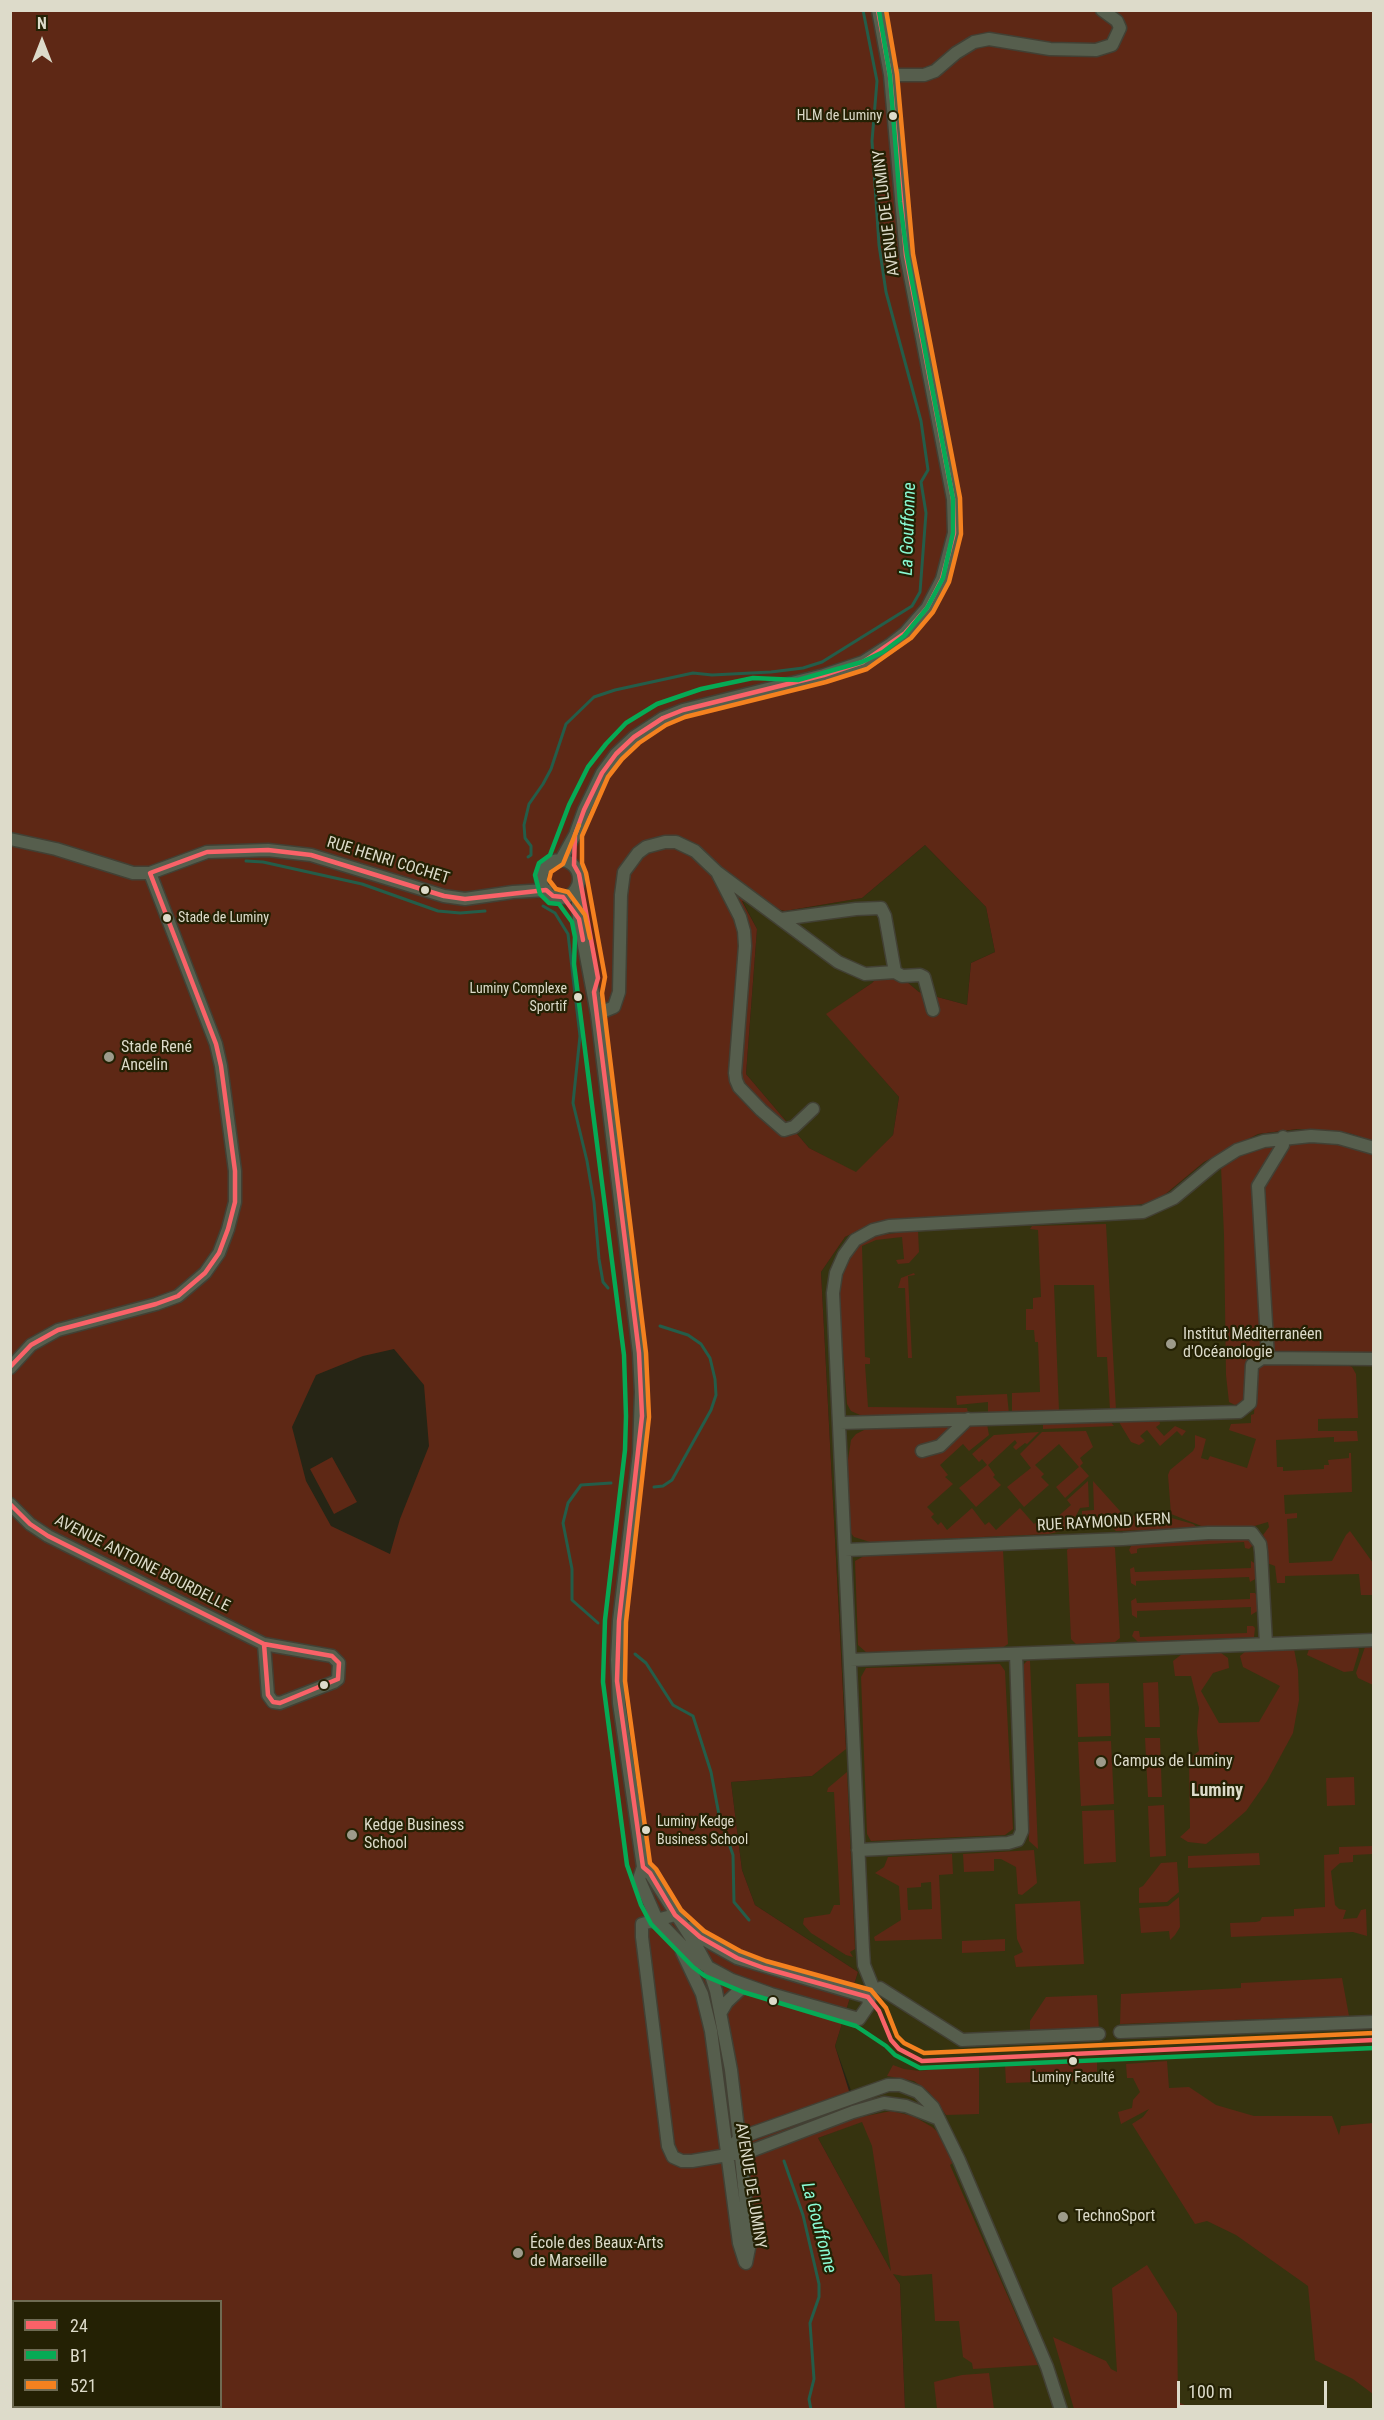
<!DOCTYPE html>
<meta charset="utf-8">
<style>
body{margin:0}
#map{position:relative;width:1384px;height:2420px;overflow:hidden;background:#262515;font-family:"Roboto Condensed",sans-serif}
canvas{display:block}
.frame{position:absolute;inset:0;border:12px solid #dddbca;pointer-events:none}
.legend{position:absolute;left:12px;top:2300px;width:210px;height:108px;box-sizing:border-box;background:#242104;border:2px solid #6e6b53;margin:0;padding:8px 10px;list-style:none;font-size:18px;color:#dddbca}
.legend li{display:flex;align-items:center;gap:12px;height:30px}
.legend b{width:30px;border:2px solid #6e6b53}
.north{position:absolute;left:12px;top:12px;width:60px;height:60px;-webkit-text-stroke:4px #242104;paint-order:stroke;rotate:0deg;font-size:16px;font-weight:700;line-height:24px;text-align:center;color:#dddbca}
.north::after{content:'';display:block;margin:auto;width:21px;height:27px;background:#dddbca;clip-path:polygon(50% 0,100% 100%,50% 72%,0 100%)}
.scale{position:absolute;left:1177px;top:2381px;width:150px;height:27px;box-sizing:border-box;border:3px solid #dddbca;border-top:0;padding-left:8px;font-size:18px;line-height:21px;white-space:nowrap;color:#dddbca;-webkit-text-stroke:4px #242104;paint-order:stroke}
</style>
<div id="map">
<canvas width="1384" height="2420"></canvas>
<div class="frame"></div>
<ul class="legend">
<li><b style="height:8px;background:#f96268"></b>24</li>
<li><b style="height:8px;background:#06aa55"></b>B1</li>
<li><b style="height:8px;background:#f4811f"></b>521</li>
</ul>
<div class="north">N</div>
<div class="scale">100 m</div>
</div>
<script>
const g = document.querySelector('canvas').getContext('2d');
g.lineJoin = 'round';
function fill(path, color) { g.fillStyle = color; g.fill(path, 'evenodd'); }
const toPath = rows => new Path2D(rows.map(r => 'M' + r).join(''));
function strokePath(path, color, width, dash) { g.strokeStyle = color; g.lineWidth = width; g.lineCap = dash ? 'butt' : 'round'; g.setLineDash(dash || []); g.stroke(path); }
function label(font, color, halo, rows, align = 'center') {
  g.font = font + ' "Roboto Condensed",sans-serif'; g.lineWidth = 4.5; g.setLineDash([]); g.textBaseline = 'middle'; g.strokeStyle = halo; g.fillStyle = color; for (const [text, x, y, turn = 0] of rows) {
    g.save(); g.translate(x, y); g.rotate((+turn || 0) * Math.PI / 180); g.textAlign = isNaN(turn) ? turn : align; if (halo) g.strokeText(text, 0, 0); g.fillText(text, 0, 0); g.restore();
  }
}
fill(toPath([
 [925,845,986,907,995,952,971,963,967,1005,919,992,888,966,872,983,827,1014,899,1097,893,1135,856,1173,809,1148,746,1074,757,929,742,900,785,911,862,898],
 [1298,1129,1349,1133,1373,1141,1373,2409,905,2409,900,2284,892,2273,818,2138,862,2121,835,2046,858,1972,755,1905,742,1870,731,1782,812,1776,846,1748,821,1272,845,1237,875,1222,1156,1202,1204,1162,1258,1134]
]), '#36330f');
fill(toPath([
 [11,11,1373,11,1373,1141,1349,1133,1298,1129,1258,1134,1204,1162,1156,1202,1114,1208,876,1222,845,1237,821,1272,846,1749,812,1776,731,1782,742,1870,755,1905,858,1972,835,2046,849,2091,861,2117,891,2111,913,2116,932,2127,942,2136,954,2162,950,2165,1038,2365,973,2369,972,2363,963,2357,959,2321,935,2321,932,2274,903,2276,893,2274,900,2284,905,2409,11,2410],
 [925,845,986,907,995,952,971,963,967,1005,919,992,888,966,872,983,826,1014,899,1097,893,1135,856,1172,809,1148,746,1074,757,929,742,901,785,911,862,898],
 [394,1349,424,1385,429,1446,400,1519,390,1554,331,1526,306,1481,292,1427,316,1375,363,1356],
 [862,2122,872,2146,891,2271,818,2138],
 [14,2302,220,2302,220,2406,14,2406],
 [1334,1141,1373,1152,1373,1353,1248,1353,1243,1402,1235,1405,1229,1402,1226,1375,1224,1235,1221,1167,1246,1151,1267,1143],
 [1106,1224,1116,1410,1110,1410,1107,1357,1097,1357,1094,1285,1054,1285,1059,1411,1012,1414,1012,1393,1040,1392,1038,1342,1035,1342,1034,1330,1026,1330,1026,1309,1033,1309,1033,1298,1041,1297,1038,1230,1030,1229,1032,1226],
 [918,1230,919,1252,909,1263,898,1264,896,1260,904,1259,902,1237,876,1240,862,1246,865,1357,870,1358,870,1364,865,1364,868,1407,967,1408,968,1413,988,1412,988,1402,957,1405,956,1396,1007,1394,1009,1414,867,1418,851,1411,847,1404,839,1301,840,1282,845,1265,851,1253,858,1245,874,1236],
 [914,1273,915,1275,908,1276,912,1358,908,1358,905,1288,898,1288,901,1278],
 [1263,1363,1343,1363,1352,1367,1356,1374,1358,1418,1318,1419,1318,1431,1357,1431,1358,1441,1334,1442,1334,1437,1276,1440,1277,1467,1283,1467,1283,1471,1324,1469,1324,1465,1329,1465,1328,1460,1349,1458,1349,1453,1351,1453,1352,1492,1284,1495,1285,1514,1297,1513,1297,1518,1287,1519,1289,1563,1332,1561,1346,1535,1350,1531,1373,1563,1373,1595,1361,1595,1359,1574,1285,1576,1285,1583,1277,1583,1275,1566,1267,1563,1267,1542,1263,1535,1269,1527,1268,1522,1251,1527,1204,1527,1171,1514,1168,1475,1170,1470,1193,1451,1195,1447,1195,1435,1206,1439,1201,1458,1208,1460,1210,1456,1247,1468,1256,1439,1229,1430,1231,1424,1251,1423,1251,1415,1254,1414,1256,1368],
 [1159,1418,1160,1424,1156,1427,1164,1436,1175,1426,1186,1431,1182,1436,1177,1431,1160,1446,1147,1430,1140,1436,1145,1441,1139,1445,1131,1442,1119,1422,1120,1420],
 [1109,1420,1114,1426,1043,1429,1043,1422],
 [987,1424,989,1435,969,1451,963,1444,940,1465,948,1475,945,1477,953,1484,927,1507,934,1514,931,1517,938,1525,941,1522,947,1530,972,1508,985,1525,989,1522,996,1530,1020,1508,1034,1524,1039,1520,1046,1527,1071,1505,1067,1500,1088,1481,1089,1507,1080,1508,1069,1529,1049,1534,870,1542,854,1537,850,1532,847,1466,851,1440,856,1434,866,1429],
 [1086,1431,1093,1447,1080,1458,1083,1463,1080,1466,1089,1476,1065,1498,1056,1487,1079,1467,1059,1444,1035,1465,1044,1474,1041,1477,1049,1485,1024,1507,1007,1487,1031,1468,1020,1454,1042,1432],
 [1039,1432,1027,1444,1025,1443,1016,1450,1013,1447,1017,1443,1015,1440,988,1465,995,1475,993,1477,1001,1485,976,1507,959,1488,987,1465,982,1459,979,1462,972,1454,994,1435],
 [332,1457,357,1502,334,1514,310,1469],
 [1093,1481,1128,1520,1136,1514,1143,1517,1155,1510,1168,1517,1193,1524,1198,1528,1116,1531,1102,1518,1082,1517,1082,1511,1094,1510],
 [1250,1538,1252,1546,1249,1549,1245,1548,1244,1542,1140,1548,1137,1549,1137,1553,1131,1554,1129,1550,1132,1544,1137,1543],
 [1111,1544,1115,1548,1120,1638,1115,1642,1076,1644,1071,1639,1067,1550,1071,1546],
 [1003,1550,1008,1644,1002,1648,866,1652,858,1645,855,1561,864,1556],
 [1251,1561,1256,1564,1257,1578,1250,1582,1249,1577,1136,1581,1136,1586,1131,1583,1130,1569,1134,1567,1135,1572,1251,1568],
 [1250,1593,1255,1593,1258,1597,1259,1610,1251,1615,1251,1607,1137,1611,1137,1618,1132,1615,1131,1601,1136,1598,1137,1603,1250,1599],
 [1247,1626,1253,1626,1255,1628,1254,1637,1138,1642,1132,1636,1134,1631,1139,1631,1140,1637,1247,1633],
 [1358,1644,1359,1651,1353,1671,1344,1672,1307,1655,1310,1646],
 [1369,1644,1373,1644,1373,1685,1358,1678,1356,1673,1365,1647],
 [1294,1649,1298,1670,1299,1700,1293,1733,1267,1781,1246,1811,1223,1831,1206,1844,1188,1842,1180,1837,1190,1828,1189,1759,1199,1751,1197,1732,1199,1708,1191,1676,1175,1676,1173,1661,1182,1654,1221,1653,1228,1658,1229,1668,1213,1673,1201,1691,1219,1723,1259,1722,1280,1686,1243,1667,1240,1656,1247,1650],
 [1027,1661,1030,1661,1038,1849,1029,1841,1021,1667],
 [1000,1664,1005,1671,1013,1829,1005,1835,871,1841,867,1834,861,1677,866,1668],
 [1158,1682,1160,1727,1145,1727,1143,1683],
 [1109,1683,1111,1736,1078,1737,1076,1684],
 [1145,1738,1160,1738,1162,1797,1148,1797],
 [1111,1741,1114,1804,1081,1806,1078,1742],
 [847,1772,855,1949,850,1952,853,1957,846,1955,811,1933,803,1924,804,1918,830,1914,834,1905,840,1905,834,1792,827,1792,828,1788],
 [1354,1777,1355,1805,1327,1806,1326,1778],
 [1164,1805,1166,1856,1150,1857,1148,1806],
 [1114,1810,1116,1862,1084,1864,1082,1811],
 [1373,1846,1373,1854,1353,1855,1353,1862,1340,1863,1331,1871,1335,1905,1339,1909,1346,1910,1343,1919,1357,1918,1361,1910,1366,1909,1367,1936,1353,1932,1231,1937,1230,1923,1256,1922,1260,1921,1262,1917,1294,1916,1294,1909,1325,1907,1324,1855,1339,1854,1339,1847],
 [1034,1850,1037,1883,1022,1895,1018,1894,1016,1867,1001,1859,994,1859,994,1871,964,1872,963,1854],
 [1259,1853,1260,1865,1188,1868,1188,1856],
 [952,1854,953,1874,939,1875,942,1939,875,1941,874,1937,901,1920,899,1886,875,1873,884,1867,888,1857],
 [931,1882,932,1909,908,1910,907,1888,921,1887,921,1883],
 [1177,1862,1179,1892,1167,1902,1139,1903,1139,1888,1143,1886,1161,1863],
 [1179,1897,1180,1927,1175,1935,1170,1940,1169,1931,1141,1933,1139,1908,1168,1906],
 [1080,1901,1084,1964,1016,1967,1014,1956,1023,1952,1017,1939,1015,1904],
 [1005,1939,1005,1951,962,1953,962,1941],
 [1342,1978,1349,2016,1120,2024,1121,1994,1241,1988,1241,1983],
 [1097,1995,1099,2031,1030,2033,1030,2021,1046,1997],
 [1167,2061,1169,2088,1189,2087,1216,2105,1254,2116,1332,2116,1339,2135,1341,2126,1373,2123,1373,2394,1353,2379,1315,2360,1308,2286,1236,2235,1207,2221,1195,2224,1132,2124,1143,2117,1149,2109,1121,2124,1118,2112,1132,2108,1133,2100,1140,2092,1133,2078,1127,2078,1126,2064],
 [1097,2062,1097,2080,1006,2083,1005,2065],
 [893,2065,904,2069,920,2071,944,2068,979,2067,979,2114,946,2115,929,2092,914,2081,887,2076],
 [1147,2265,1177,2313,1178,2402,1192,2408,1074,2409,1053,2337,1106,2361,1111,2369,1117,2372,1112,2288],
 [989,2373,994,2409,937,2409,934,2382,962,2375]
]), '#5e2815');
strokePath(toPath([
 [528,857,531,855,531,846,525,838,524,825,529,804,543,784,551,769,566,724,594,697,615,690,693,673,712,675,771,672,803,668,822,662,912,606,920,592,926,513,921,482,928,470,921,421,886,292,879,245,872,141,877,81,863,10],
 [246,861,263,862,362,884,438,911,460,913,485,911],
 [543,906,555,913,568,934,580,1036,573,1103,587,1161,594,1202,599,1259,603,1282,608,1288],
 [654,1487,663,1486,672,1480,711,1410,716,1395,715,1379,710,1358,701,1344,688,1335,660,1326],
 [598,1623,572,1600,572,1569,563,1523,568,1503,581,1485,611,1483],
 [635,1654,646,1663,673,1705,693,1716,711,1772,719,1815,733,1855,734,1902,749,1920],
 [784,2161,803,2215,819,2284,819,2297,810,2323,814,2379,809,2399,811,2410]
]), '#245d49', 3);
const minor = toPath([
 [890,75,924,75,935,71,956,53,974,42,989,39,1050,49,1096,50,1112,45,1120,28,1117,21,1102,10],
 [10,839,56,849,133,873,150,873,207,852,268,850,311,855,444,896,465,899,513,892,546,890],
 [561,860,575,835,584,810,602,773,616,754,634,737,663,718,683,710,824,675,863,662,891,644,905,633,927,608,942,579,954,533,953,499,906,255,890,75,878,10],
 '541 879a19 19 0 1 1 38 0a19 19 0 1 1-38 0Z',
 [718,874,740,917,744,931,745,946,735,1073,736,1080,739,1087,761,1110,784,1130,794,1127,813,1109],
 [577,887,579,919,597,1014,639,1353,641,1392,639,1453,619,1621,617,1660,619,1703,643,1867,639,1879,657,1920,697,1961,732,1980,771,1994,859,2019,868,2006,872,1985,864,1965,863,1950,833,1293,836,1273,844,1255,855,1240,873,1230,889,1226,1143,1212,1174,1198,1215,1164,1237,1150,1264,1141,1311,1136,1339,1138,1374,1148],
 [781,919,856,909,881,908,885,916,895,972,902,976,920,975,924,977,933,1010],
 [597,1014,614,1007,619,992,621,895,624,872,638,853,646,847,665,842,676,842,695,851,717,872,838,962,865,974,895,972],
 [1268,1358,1258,1186,1283,1145,1283,1137],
 [10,1368,31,1345,58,1330,156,1304,178,1296,205,1273,219,1253,228,1229,235,1202,235,1171,221,1066,216,1044,150,873],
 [840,1423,1239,1412,1250,1403,1252,1365,1262,1358,1374,1359],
 [922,1451,940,1446,968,1419],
 [10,1504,30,1524,48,1536,264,1644,332,1656,339,1663,338,1679,334,1682,280,1703,273,1702,268,1695,264,1644],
 [845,1550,1123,1539,1208,1533,1252,1533,1260,1544,1261,1552,1266,1644],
 [850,1660,1374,1640],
 [858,1850,1008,1843,1018,1840,1022,1831,1016,1654],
 [643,1867,650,1873,697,1947,709,1969,716,1991,731,2070,739,2138,750,2243,746,2263],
 [675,1915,642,1924,642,1937,668,2146,673,2157,682,2161,692,2161,751,2151,853,2112,884,2103,906,2106,939,2119],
 [689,1928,700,1937,737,1958,868,1997],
 [682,1952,702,1994,711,2031,739,2243,745,2262],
 [880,1988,962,2040,1099,2034],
 [721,2012,727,2002,745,1985],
 [1120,2032,1374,2022],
 [727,2154,739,2138,888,2085,900,2085,918,2092,933,2107,959,2160,1047,2367,1061,2410]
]);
strokePath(minor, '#424034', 15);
strokePath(minor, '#565e4d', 12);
strokePath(toPath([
 [878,10,890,75,906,255,953,499,954,533,942,579,927,608,905,633,863,662,824,675,683,710,663,718,634,737,616,754,602,773,584,810,575,835,574,865,579,874,598,978,594,992,639,1353,642,1416,619,1621,617,1681,643,1867,650,1873,675,1915,700,1937,737,1958,764,1968,868,1997,879,2011,891,2040,899,2049,922,2061,1374,2040],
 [10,1367,31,1345,58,1330,156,1304,178,1296,205,1273,219,1253,228,1229,235,1202,235,1171,221,1066,216,1044,150,873,207,852,268,850,311,855,444,896,465,899,546,890,553,896,563,897,579,919,583,940],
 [10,1504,30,1524,48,1536,264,1644],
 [264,1644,332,1656,339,1663,338,1679,280,1703,273,1702,268,1695,264,1644]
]), '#f96268', 4.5);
strokePath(toPath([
 [879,11,890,76,900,202,907,255,953,499,953,533,943,578,927,608,904,636,883,652,862,662,798,680,753,678,701,689,657,704,626,723,606,744,588,767,569,805,550,855,539,863,535,875,540,894,549,903,559,904,572,922,575,937,574,964,624,1355,626,1416,625,1450,605,1620,603,1682,627,1865,641,1905,651,1924,693,1967,705,1976,743,1992,856,2026,886,2046,895,2055,920,2068,1374,2048]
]), '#06aa55', 4.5);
strokePath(toPath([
 [886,10,897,74,913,254,960,498,961,534,949,582,933,612,911,638,867,669,826,682,685,717,666,725,639,743,622,759,608,777,582,836,582,863,586,873,605,977,602,993,646,1353,649,1417,626,1622,625,1681,650,1863,656,1869,681,1910,704,1931,740,1951,766,1961,871,1990,886,2008,897,2036,904,2043,924,2053,1374,2033],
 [579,825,563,864,551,872,549,880,556,889,568,892,585,915,590,938]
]), '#f4811f', 4.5);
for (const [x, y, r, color] of [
 [893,116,5,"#dddbca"],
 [425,890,5,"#dddbca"],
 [167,918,5,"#dddbca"],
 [578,997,5,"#dddbca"],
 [109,1057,6,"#9d9b8b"],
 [1171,1344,6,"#9d9b8b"],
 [324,1685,5,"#dddbca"],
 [1101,1762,6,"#9d9b8b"],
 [646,1830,5,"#dddbca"],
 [352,1835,6,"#9d9b8b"],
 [773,2001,5,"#dddbca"],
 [1073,2061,5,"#dddbca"],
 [1063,2217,6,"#9d9b8b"],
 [518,2253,6,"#9d9b8b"]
]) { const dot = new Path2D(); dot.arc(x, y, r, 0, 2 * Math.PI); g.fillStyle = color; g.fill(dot); strokePath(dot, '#242104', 2); }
label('14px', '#dddbca', '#242104', [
 ["HLM de Luminy",882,116],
 ["Stade de Luminy",178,918,"left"],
 ["Luminy Complexe",567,989],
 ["Sportif",567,1007],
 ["Luminy Kedge",657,1822,"left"],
 ["Business School",657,1840,"left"],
 ["Luminy Faculté",1073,2078,"center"]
], 'right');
label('16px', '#dddbca', '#242104', [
 ["AVENUE DE LUMINY",887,213,-97],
 ["RUE HENRI COCHET",388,861,17],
 ["RUE RAYMOND KERN",1104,1523,-3],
 ["AVENUE ANTOINE BOURDELLE",142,1564,27],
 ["AVENUE DE LUMINY",750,2186,81]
]);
label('16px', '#dddbca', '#242104', [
 ["Stade René",121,1048],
 ["Ancelin",121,1066],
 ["Institut Méditerranéen",1183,1335],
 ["d'Océanologie",1183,1353],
 ["Campus de Luminy",1113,1762],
 ["Kedge Business",364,1826],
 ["School",364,1844],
 ["TechnoSport",1075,2217],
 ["École des Beaux-Arts",530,2244],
 ["de Marseille",530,2262]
], 'left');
label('italic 18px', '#8afbd4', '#242104', [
 ["La Gouffonne",909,529,-88],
 ["La Gouffonne",818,2228,75]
]);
label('bold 18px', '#dddbca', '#242104', [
 ["Luminy",1217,1791]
]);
</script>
